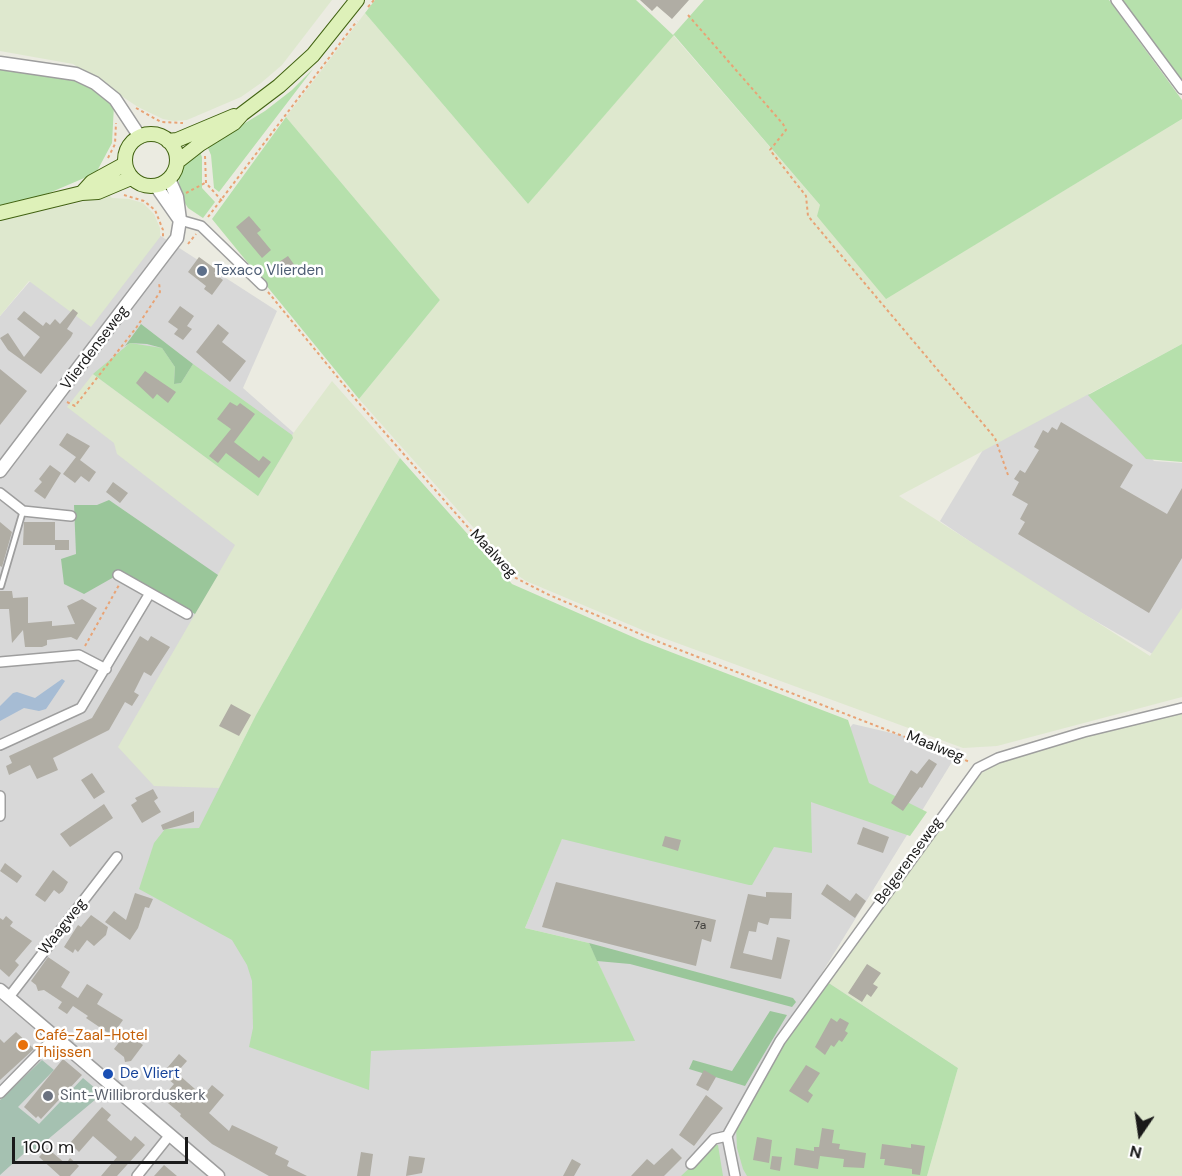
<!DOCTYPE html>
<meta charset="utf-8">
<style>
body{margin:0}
#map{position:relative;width:1182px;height:1176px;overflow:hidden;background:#ebebe1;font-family:"DM Sans",sans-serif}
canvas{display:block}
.north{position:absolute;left:1110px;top:1104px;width:60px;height:60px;-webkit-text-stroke:4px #fff;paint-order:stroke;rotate:193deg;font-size:16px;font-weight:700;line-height:24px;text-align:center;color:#1a1a1a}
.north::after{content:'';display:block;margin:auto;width:21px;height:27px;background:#1a1a1a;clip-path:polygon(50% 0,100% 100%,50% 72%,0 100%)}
.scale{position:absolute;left:12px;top:1137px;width:176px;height:27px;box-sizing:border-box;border:3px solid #1a1a1a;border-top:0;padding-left:8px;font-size:18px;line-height:21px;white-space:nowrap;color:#1a1a1a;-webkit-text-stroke:4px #fff;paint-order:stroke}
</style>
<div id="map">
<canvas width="1182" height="1176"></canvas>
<div class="north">N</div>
<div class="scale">100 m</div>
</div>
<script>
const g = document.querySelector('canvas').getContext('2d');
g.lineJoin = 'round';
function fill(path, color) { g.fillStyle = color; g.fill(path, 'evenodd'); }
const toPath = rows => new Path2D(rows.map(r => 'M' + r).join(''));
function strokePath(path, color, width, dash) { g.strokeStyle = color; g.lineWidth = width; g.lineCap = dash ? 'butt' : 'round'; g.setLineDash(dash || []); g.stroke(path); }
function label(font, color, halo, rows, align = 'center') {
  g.font = font + ' "DM Sans",sans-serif'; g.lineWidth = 5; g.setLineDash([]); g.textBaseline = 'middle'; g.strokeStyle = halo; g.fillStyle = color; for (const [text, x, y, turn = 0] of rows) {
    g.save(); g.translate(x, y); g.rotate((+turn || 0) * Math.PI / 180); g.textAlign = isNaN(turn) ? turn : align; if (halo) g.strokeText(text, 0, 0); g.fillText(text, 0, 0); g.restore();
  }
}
fill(toPath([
 [156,233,277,311,243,388,303,441,151,731,325,817,634,1041,589,943,525,928,562,838,719,873,853,724,960,749,820,976,953,1065,926,1176,0,1176,0,316,31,280],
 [1084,389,1154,461,1182,463,1182,671,1035,586,940,521,989,440]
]), '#d8d8d8');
fill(toPath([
 [0,0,332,0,282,65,261,83,241,97,187,120,174,121,163,119,138,107,73,64,0,51],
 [365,13,528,204,673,35,820,205,886,298,1182,119,1182,344,899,496,1150,656,1182,608,1182,697,997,746,963,748,647,632,526,581,513,572,359,399,440,300,286,117],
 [107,193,112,198,129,199,143,203,154,214,160,228,160,237,91,327,29,281,0,316,0,220,78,203],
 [93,374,258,496,293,438,292,435,332,381,400,458,256,715,219,788,154,786,118,747,235,545,117,454,114,443,67,407],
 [1182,710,1182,1176,927,1176,958,1068,827,982,965,787,980,774,1012,755]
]), '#dee8ce');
fill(toPath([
 [375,0,636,0,673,35,704,0,1109,0,1182,100,1182,119,886,299,821,221,817,216,820,205,674,35,528,204,365,13],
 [1121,0,1182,0,1182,85],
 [0,65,75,80,95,89,114,105,112,143,96,173,42,196,0,205],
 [313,69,219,192,214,188,211,155,207,146,265,111,292,90],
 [286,117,440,300,359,399,212,219],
 [199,149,202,157,202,188,215,202,203,218,188,208,177,190,182,165],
 [130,343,162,348,175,367,174,384,181,383,193,364,292,435,293,438,258,496,93,374],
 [1182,344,1182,462,1146,459,1088,395],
 [400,458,512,584,642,641,848,720,869,783,927,812,910,836,811,802,812,853,774,847,752,885,749,885,562,839,525,928,589,943,635,1041,371,1051,369,1090,249,1047,253,1028,252,981,247,965,232,940,139,889,154,843,165,829,199,828,256,715],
 [827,982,958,1068,927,1176,747,1176,743,1169,737,1148,736,1128,780,1049],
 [714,1145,718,1145,723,1176,681,1176]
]), '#b6e0ac');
fill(toPath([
 [141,324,193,364,181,383,174,384,175,367,162,348,147,344,130,343,125,346],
 [109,500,218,575,195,614,118,570,114,577,84,594,64,584,61,559,76,554,74,505,97,505],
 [589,943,771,992,793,998,796,1002,792,1007,630,964,597,961],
 [770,1011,787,1015,745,1086,689,1069,693,1060,732,1071]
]), '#9ac69a');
fill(toPath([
 [42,1060,54,1070,18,1107,39,1124,83,1078,102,1094,34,1151,30,1148,0,1175,0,1100]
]), '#a5c1b1');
fill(toPath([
 [62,679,65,681,46,709,39,711,24,708,0,721,0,706,13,693,17,692,35,698]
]), '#a6bcd4');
fill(toPath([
 [640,0,689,0,672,19,657,6,652,11],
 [249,216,261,230,257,233,271,250,262,258,236,227],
 [288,256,298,270,286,278,276,264],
 [199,257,217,270,214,273,223,280,212,295,204,289,206,286,188,272],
 [180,306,194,316,187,326,192,329,183,340,174,334,178,329,168,322],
 [73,309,78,313,67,329,73,333,71,337,41,374,8,350,0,338,8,333,24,357,40,337,17,319,24,311,43,326,46,322,50,325,55,319,60,324],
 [218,324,229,333,222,342,246,361,230,382,196,352],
 [0,369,27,391,0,425],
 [145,371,176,392,168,403,157,394,153,399,136,383],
 [230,402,237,406,240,403,255,414,234,442,259,461,263,456,271,462,259,478,226,453,218,463,209,456,231,429,217,419],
 [1061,422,1133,465,1120,487,1167,514,1182,488,1182,558,1149,613,1018,534,1025,522,1020,519,1028,504,1012,495,1019,482,1014,479,1020,470,1025,473,1039,450,1034,447,1043,430,1048,433,1052,427,1057,430],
 [67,433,90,446,80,460,96,472,89,482,81,476,75,483,63,474,76,457,59,445],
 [50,465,61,473,45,499,34,491,42,482,39,479],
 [113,482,128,493,120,503,106,492],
 [0,522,12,532,2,567,0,566],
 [24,522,55,522,55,540,69,540,69,550,55,550,55,545,23,545],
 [0,591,12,591,13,598,28,597,28,623,52,621,52,626,75,624,67,606,82,599,97,608,77,640,71,637,47,640,47,645,42,647,25,647,23,630,12,643,9,609,0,609],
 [140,636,148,641,151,636,170,647,151,676,144,672,134,692,139,695,132,706,125,702,109,730,53,758,58,770,37,779,30,765,9,775,6,766,12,763,9,756,92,718],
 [231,704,251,715,239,736,219,726],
 [929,759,937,764,922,788,920,787,903,811,891,803,911,770,917,774],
 [92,773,105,792,94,799,81,780],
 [153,789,158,798,154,801,161,812,142,823,131,805,137,801,135,798],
 [104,804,113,818,70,847,60,834],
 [194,811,194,822,163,830,161,825],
 [863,827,889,837,883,853,857,844],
 [665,836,681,840,678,851,662,846],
 [5,863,22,876,17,883,0,871],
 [53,870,68,882,63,891,59,894,54,890,45,902,35,895],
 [556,882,716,920,711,942,702,939,696,966,542,927],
 [827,884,850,901,856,893,866,901,855,918,821,894],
 [766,892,792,893,791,919,770,918,768,925,758,922,756,932,749,931,743,953,772,960,777,937,790,940,781,979,730,968,748,894,766,897],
 [135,893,153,899,149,908,145,907,138,928,130,940,105,922,114,911,126,920],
 [91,915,108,927,106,935,94,946,87,940,78,952,75,949,73,953,64,947,76,928,78,925,81,927],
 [6,916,13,922,10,926,32,941,15,961,19,965,9,977,0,969,0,918,3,920],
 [48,957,70,972,61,987,78,998,87,984,103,994,97,1004,123,1020,118,1027,143,1045,131,1061,125,1062,124,1057,114,1049,120,1041,86,1018,88,1016,73,1006,67,1014,58,1008,62,1002,44,990,38,991,36,985,31,981],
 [867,964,881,973,873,984,878,987,871,997,867,994,862,1002,848,993],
 [831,1018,837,1022,840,1018,849,1023,845,1031,848,1033,842,1042,839,1040,834,1047,831,1045,825,1055,815,1047],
 [16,1032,34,1049,0,1080,0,1039,4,1043],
 [179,1054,187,1061,179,1070,182,1072,179,1075,203,1096,212,1085,224,1095,209,1113,229,1131,232,1125,278,1147,275,1154,289,1161,287,1166,307,1176,269,1176,212,1144,180,1116,181,1114,162,1098,174,1084,162,1074],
 [63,1059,82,1075,41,1119,38,1116,36,1118,24,1107],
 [806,1065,820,1073,808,1091,813,1095,808,1103,789,1091],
 [704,1070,716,1077,708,1091,696,1085],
 [706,1095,723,1108,694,1146,679,1135],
 [102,1107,111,1115,107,1120,131,1141,135,1136,145,1145,117,1176,101,1176,117,1157,93,1136,79,1152,70,1143],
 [822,1128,834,1130,832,1143,840,1144,839,1149,866,1153,864,1168,843,1167,844,1159,820,1156,818,1169,794,1165,796,1148,814,1151,814,1147,819,1147],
 [757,1137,772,1140,769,1163,753,1160],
 [882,1144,911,1148,911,1144,925,1146,920,1175,912,1174,912,1169,884,1165,885,1159,880,1159],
 [47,1148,66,1164,70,1158,79,1166,70,1176,60,1176,39,1157],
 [672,1148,682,1158,664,1176,631,1176,647,1159,654,1165],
 [361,1152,373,1154,370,1176,357,1176],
 [409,1156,425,1158,422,1173,406,1176],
 [772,1156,782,1157,780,1171,770,1169],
 [572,1159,581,1164,578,1169,574,1176,563,1176],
 [164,1165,177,1176,154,1176]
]), '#b0ada4');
const service = toPath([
 [1,586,23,511]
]);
const minor = toPath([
 [1116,0,1182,89],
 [180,220,201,226,262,285],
 [0,493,23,511,71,516],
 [118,575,187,614],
 [0,662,79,655,106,669],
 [0,745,81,708,150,593],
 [0,796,0,816],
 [9,997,117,857],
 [0,1093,54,1038],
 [691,1164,714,1139,727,1136],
 [137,1176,169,1136],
 [735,1176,727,1136,780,1041,978,768,998,758,1084,732,1182,708]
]);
const tertiary = toPath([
 [0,63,76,74,95,83,115,99,140,137],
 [156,186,179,219],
 [0,471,177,238,180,220,177,197,169,179],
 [0,990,218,1176]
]);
const secondary = toPath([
 '125 160a26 26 0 1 1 52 0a26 26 0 1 1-52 0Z',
 [168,141,177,140,234,116],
 [177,162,200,144,234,123,242,114,279,86,313,55,357,0],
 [82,193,92,182,125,164],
 [0,213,82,193,98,192,131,178]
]);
strokePath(service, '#9e9e9e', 8);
strokePath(minor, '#9e9e9e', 12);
strokePath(tertiary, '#9e9e9e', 15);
strokePath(secondary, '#416211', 16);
strokePath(toPath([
 [368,7,374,0],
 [688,15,783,124,786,130,770,150,806,196,808,216,995,438,1008,475],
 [136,108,161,122,183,123],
 [205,156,206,183,222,201],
 [108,158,115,144,116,123],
 [186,193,205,183],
 [124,195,144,201,155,210,163,230,163,237],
 [208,217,357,21],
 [188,244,196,234],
 [268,292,357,401,510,575,547,594,659,642,970,762],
 [67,402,75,406,136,328,160,292,159,282],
 [85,646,119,585]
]), '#e8a375', 2, [3, 3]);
strokePath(service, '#fff', 4.5);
strokePath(minor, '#fff', 9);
strokePath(tertiary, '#fff', 12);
strokePath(secondary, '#def1b9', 14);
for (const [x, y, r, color] of [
 [202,271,6,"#5c6f8a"],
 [23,1045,6,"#e8710a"],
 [108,1074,6,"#1a4fb4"],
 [48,1096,6,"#6b7280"]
]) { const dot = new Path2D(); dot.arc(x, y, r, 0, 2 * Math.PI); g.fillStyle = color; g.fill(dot); strokePath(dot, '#fff', 2); }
label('12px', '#403f3c', null, [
 ["7a",700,926]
]);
label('15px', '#4e5e75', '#fff', [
 ["Texaco Vlierden",214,271]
], 'left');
label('15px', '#1a1a1a', '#fff', [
 ["Vlierdenseweg",95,348,-53],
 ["Maalweg",493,554,47],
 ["Maalweg",935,747,22],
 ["Belgerenseweg",909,861,-54],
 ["Waagweg",63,927,-52]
]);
label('15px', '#c56008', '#fff', [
 ["Café-Zaal-Hotel",35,1036],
 ["Thijssen",35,1053]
], 'left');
label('15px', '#164399', '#fff', [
 ["De Vliert",120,1074]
], 'left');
label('15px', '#5b616d', '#fff', [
 ["Sint-Willibrorduskerk",60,1096]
], 'left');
</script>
